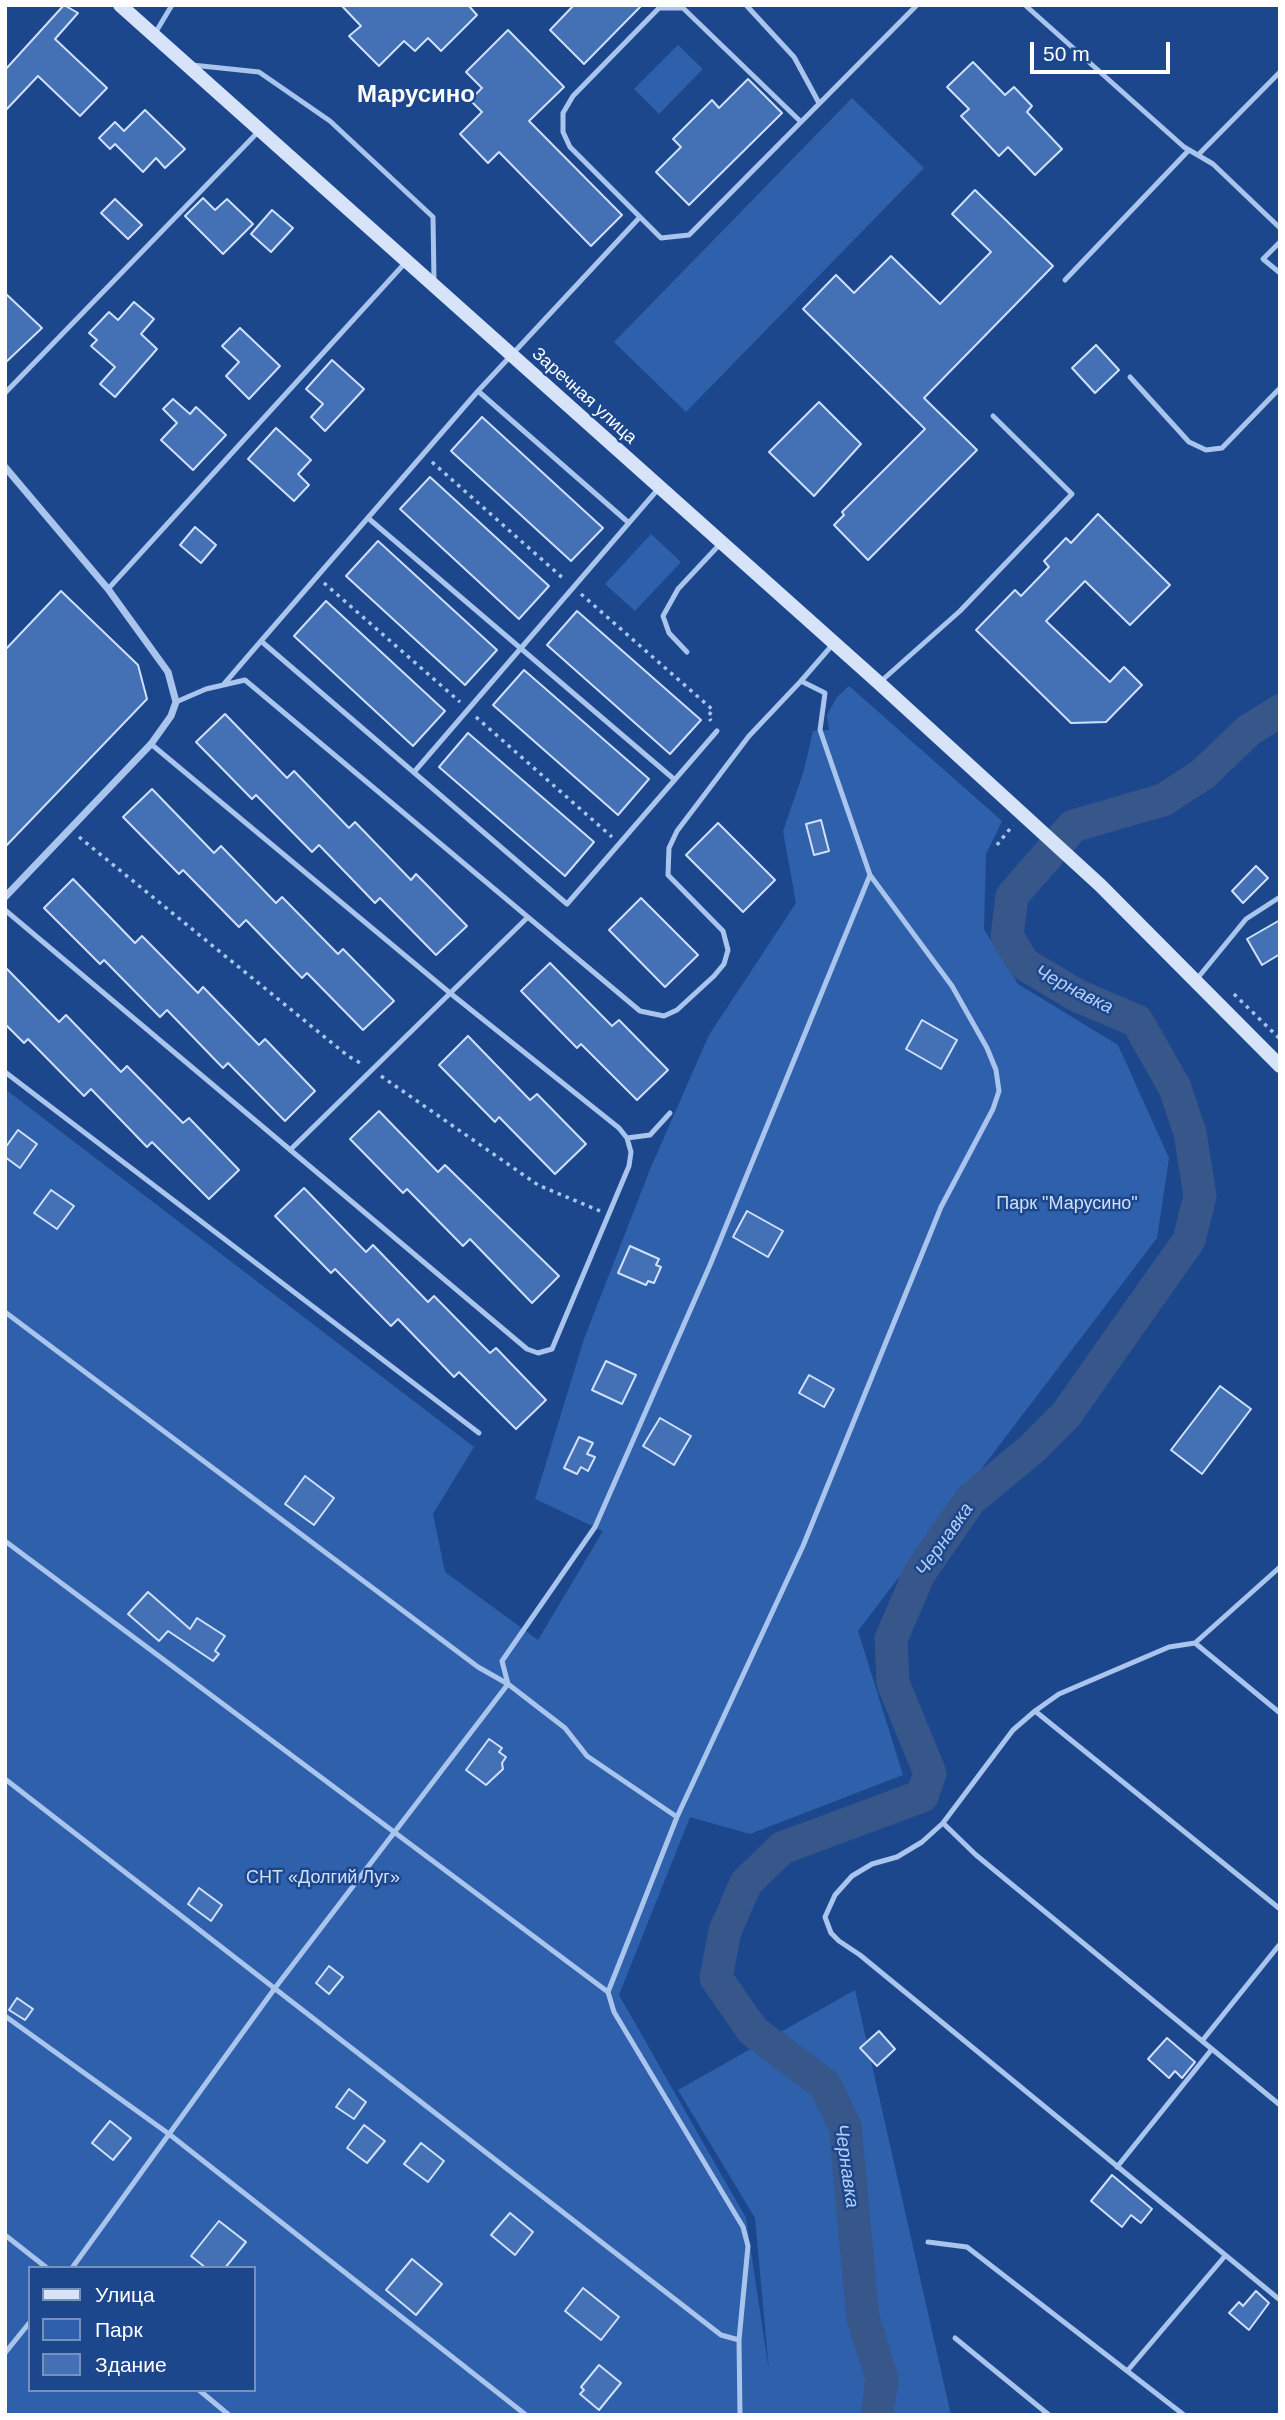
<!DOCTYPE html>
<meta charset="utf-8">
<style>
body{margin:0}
#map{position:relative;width:1285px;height:2420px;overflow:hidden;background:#1c478d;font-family:Helvetica,sans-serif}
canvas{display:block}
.frame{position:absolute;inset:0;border:7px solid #fff;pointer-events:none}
.legend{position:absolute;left:28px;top:2266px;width:228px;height:126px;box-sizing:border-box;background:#1c478d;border:2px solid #7791bb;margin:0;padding:9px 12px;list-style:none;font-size:21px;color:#fff}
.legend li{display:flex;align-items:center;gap:14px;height:35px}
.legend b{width:35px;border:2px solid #7791bb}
.scale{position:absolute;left:1030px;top:42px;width:140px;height:32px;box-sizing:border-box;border:4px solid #fff;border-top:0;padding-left:9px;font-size:21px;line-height:24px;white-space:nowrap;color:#fff;-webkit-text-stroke:5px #1c478d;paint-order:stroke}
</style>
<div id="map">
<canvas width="1285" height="2420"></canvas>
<div class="frame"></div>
<ul class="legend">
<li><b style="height:9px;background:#d6e3f9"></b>Улица</li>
<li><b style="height:19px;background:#2f60ab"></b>Парк</li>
<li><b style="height:19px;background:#4470b5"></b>Здание</li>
</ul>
<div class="scale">50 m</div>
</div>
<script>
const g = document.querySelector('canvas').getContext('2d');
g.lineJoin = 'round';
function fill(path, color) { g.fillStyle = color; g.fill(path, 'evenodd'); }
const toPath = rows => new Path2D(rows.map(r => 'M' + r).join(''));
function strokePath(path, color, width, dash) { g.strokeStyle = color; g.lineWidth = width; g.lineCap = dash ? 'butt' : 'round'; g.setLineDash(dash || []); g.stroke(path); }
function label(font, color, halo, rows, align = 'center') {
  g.font = font + ' Helvetica,sans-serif'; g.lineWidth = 5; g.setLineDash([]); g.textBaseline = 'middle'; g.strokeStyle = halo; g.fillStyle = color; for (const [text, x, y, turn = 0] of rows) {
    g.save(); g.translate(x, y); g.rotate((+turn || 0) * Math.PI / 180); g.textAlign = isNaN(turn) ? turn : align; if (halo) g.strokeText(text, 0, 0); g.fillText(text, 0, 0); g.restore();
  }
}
fill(toPath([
 [678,45,703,69,659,114,634,89],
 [852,98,924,168,686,412,614,342],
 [651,534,681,562,635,611,605,584],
 [849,686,1002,821,986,854,984,929,1018,984,1118,1045,1169,1158,1157,1238,858,1631,903,1775,750,1834,690,1817,619,1995,746,2218,769,2371,755,2218,678,2090,855,1990,951,2415,5,2415,5,1089,474,1447,433,1514,445,1572,538,1640,603,1531,535,1499,584,1339,651,1167,709,1035,796,903,783,831,804,770,813,731,829,730,827,715,837,697],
 [30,2268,254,2268,254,2390,30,2390]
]), '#2f60ab');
strokePath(toPath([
 [877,2415,882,2379,863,2318,845,2126,825,2085,753,2031,716,1978,725,1931,746,1883,782,1848,922,1796,930,1773,893,1683,891,1639,919,1574,970,1500,1033,1448,1065,1416,1189,1240,1200,1196,1190,1133,1175,1088,1137,1021,1078,996,1024,964,1007,936,1012,896,1073,826,1163,800,1203,774,1249,730,1280,711]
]), '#375689', 33);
const building = toPath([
 [64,5,78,13,55,39,107,88,80,116,38,76,5,111,5,70,64,5],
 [341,5,468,5,477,15,441,51,428,38,415,51,404,41,379,66,349,36,361,26,341,5],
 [574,5,642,5,584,64,550,30,574,5],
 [508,30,564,87,529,121,622,215,591,246,499,152,488,163,460,134,482,112,470,100,482,88,466,72,508,30],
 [973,62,1005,95,1014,87,1032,106,1027,112,1062,149,1035,175,1008,147,999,156,961,116,969,109,947,87,973,62],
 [748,79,782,113,689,205,656,172,681,147,673,139,712,100,719,108,748,79],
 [145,110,185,149,165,168,156,158,143,172,115,144,110,149,99,138,115,122,124,131,145,110],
 [975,190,1053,266,924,398,977,450,868,560,834,525,844,515,842,512,925,429,803,309,836,275,854,293,891,256,940,304,991,252,952,214,975,190],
 [203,198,215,210,227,199,253,224,223,254,185,216,203,198],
 [115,199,142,225,128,239,101,213,115,199],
 [272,210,293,228,271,252,251,234,272,210],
 [5,293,42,328,5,363,5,293],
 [134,302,154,319,141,334,157,349,115,397,100,384,115,367,91,346,97,340,89,333,109,312,118,320,134,302],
 [240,328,280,366,249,399,226,376,239,362,222,346,240,328],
 [1096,345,1119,370,1095,393,1072,368,1096,345],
 [332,360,364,389,325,431,311,417,323,404,306,389,332,360],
 [173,399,190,414,196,407,226,435,193,470,161,440,177,423,163,409,173,399],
 [819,402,861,444,814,496,769,452,819,402],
 [482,417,603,528,571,561,451,451,482,417],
 [276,428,311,460,298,474,309,485,294,501,248,459,276,428],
 [430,477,549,586,519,619,400,509,430,477],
 [1098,514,1170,585,1130,625,1085,581,1046,621,1110,682,1124,667,1142,685,1106,722,1071,723,976,630,1015,590,1021,596,1049,567,1044,561,1066,538,1071,543,1098,514],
 [195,527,216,545,201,563,180,545,195,527],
 [378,541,497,650,465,685,346,576,378,541],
 [61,591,138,665,147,699,5,847,5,650,61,591],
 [326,601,445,711,413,746,294,636,326,601],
 [577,611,701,720,670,754,547,645,577,611],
 [524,670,649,779,618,815,493,705,524,670],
 [225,714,287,778,294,771,349,828,355,822,411,880,416,874,467,926,436,955,380,898,375,903,319,845,312,852,256,795,252,799,196,742,225,714],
 [468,733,594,842,565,876,439,767,468,733],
 [152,789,214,853,221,846,276,903,282,897,338,954,343,949,394,1001,363,1030,307,973,302,978,246,920,239,927,183,870,179,874,123,817,152,789],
 [821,820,829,851,814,855,806,824,821,820],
 [718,823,775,880,743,912,686,855,718,823],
 [1256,866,1268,878,1243,903,1232,891,1256,866],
 [73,879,135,943,142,936,198,993,203,987,259,1045,265,1039,315,1091,285,1121,228,1063,223,1068,167,1010,160,1017,104,960,100,964,44,908,73,879],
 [641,898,698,955,665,987,609,930,641,898],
 [1280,920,1280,954,1262,965,1247,939,1280,920],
 [550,963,612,1026,619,1020,668,1070,637,1100,581,1044,577,1048,521,991,550,963],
 [5,967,59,1022,66,1015,121,1072,127,1066,183,1123,189,1118,239,1170,209,1199,152,1142,147,1147,91,1089,84,1096,28,1039,24,1043,5,1024,5,967],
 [922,1020,957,1040,941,1069,906,1049,922,1020],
 [468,1036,530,1100,537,1094,586,1144,555,1174,499,1117,495,1122,439,1065,468,1036],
 [379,1111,438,1172,445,1165,559,1276,532,1303,470,1239,463,1246,407,1189,403,1193,350,1139,379,1111],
 [18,1130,37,1144,20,1168,5,1157,5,1148,18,1130],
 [304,1188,366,1252,373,1245,428,1302,434,1296,490,1353,496,1348,546,1400,516,1429,459,1372,454,1377,398,1319,391,1326,335,1269,331,1273,275,1216,304,1188],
 [51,1190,74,1206,57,1229,34,1213,51,1190],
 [747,1211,783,1231,768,1257,733,1237,747,1211],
 [630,1246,659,1259,656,1265,661,1267,654,1283,648,1281,646,1285,618,1273,630,1246],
 [606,1361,636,1375,622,1404,592,1390,606,1361],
 [809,1375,834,1389,824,1407,799,1393,809,1375],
 [1220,1386,1251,1409,1202,1474,1171,1450,1220,1386],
 [660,1418,691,1436,674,1465,643,1446,660,1418],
 [579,1437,593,1443,587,1454,595,1457,588,1471,581,1467,577,1474,564,1468,579,1437],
 [305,1476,334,1498,314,1525,285,1504,305,1476],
 [148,1592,190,1629,197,1618,225,1636,215,1651,219,1654,213,1661,168,1631,159,1641,128,1614,148,1592],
 [489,1739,502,1748,499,1752,506,1757,502,1763,503,1769,486,1785,466,1770,489,1739],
 [199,1888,222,1905,211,1921,188,1904,199,1888],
 [329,1966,343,1977,329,1994,316,1983,329,1966],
 [17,1998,33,2009,25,2020,9,2010,17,1998],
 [879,2031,895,2049,877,2066,860,2048,879,2031],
 [1167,2038,1195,2062,1182,2078,1175,2071,1169,2078,1148,2059,1167,2038],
 [349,2089,366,2102,354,2119,336,2107,349,2089],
 [110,2121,131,2138,113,2160,92,2143,110,2121],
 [364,2125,385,2141,367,2163,347,2148,364,2125],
 [421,2143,444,2161,428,2182,404,2164,421,2143],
 [1112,2175,1152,2209,1141,2223,1131,2215,1122,2227,1091,2201,1112,2175],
 [510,2213,533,2232,515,2255,491,2235,510,2213],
 [219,2221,246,2242,225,2268,206,2268,191,2256,219,2221],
 [412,2259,442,2284,416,2315,386,2290,412,2259],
 [583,2288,619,2317,601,2340,565,2311,583,2288],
 [1256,2291,1269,2303,1249,2330,1229,2313,1239,2302,1243,2306,1256,2291],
 [599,2365,621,2383,599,2410,580,2394,584,2390,581,2387,599,2365]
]);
fill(building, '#4470b5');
strokePath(building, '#cfe0f9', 2);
strokePath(toPath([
 [432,462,565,580],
 [324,583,460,702],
 [581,594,713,710,708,716,711,721],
 [476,717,612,837],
 [79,837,348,1056,362,1064],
 [997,845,1013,825],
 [1234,994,1280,1039],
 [381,1076,538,1185,600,1211]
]), '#a9c4ed', 3.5, [3.5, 5]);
strokePath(toPath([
 [746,5,794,57,819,103],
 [1025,5,1184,147,1213,164,1280,228],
 [154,35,172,5],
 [192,65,259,72,330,121,433,217,434,280],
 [799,120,683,8,659,8,573,96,563,113,563,132,570,147,661,238,689,235,917,5],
 [1198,155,1280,72],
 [1280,242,1263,259,1280,273],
 [1065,280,1189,150],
 [1130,377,1189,442,1206,450,1222,448,1280,388],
 [478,391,640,217],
 [5,393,259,131],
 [368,518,675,780],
 [629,523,478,391,261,641,567,904,717,731],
 [108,589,405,263],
 [687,652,669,633,663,616,678,589,721,543],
 [879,683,960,611,1072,494,993,416],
 [224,684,261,641],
 [176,702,206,689,245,680,640,1011,664,1016,677,1010,714,976,724,964,728,950,723,931,668,875,669,848,677,831,749,736,801,681],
 [415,771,659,488],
 [5,910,527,1349,538,1353,552,1349,629,1166,631,1152,627,1138,619,1128,450,993,151,744],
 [1196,980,1246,919,1280,897],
 [5,1072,479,1433],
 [627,1138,650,1135,670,1113],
 [290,1150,528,917],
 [5,1312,478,1667,508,1684,565,1728,587,1756,677,1817],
 [5,1541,608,1992],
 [1280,1567,1195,1643,1169,1647,1059,1694,1035,1711,1013,1730,943,1823,922,1842,897,1857,872,1864,852,1876,835,1895,825,1917,831,1933,839,1941,860,1955,1280,2300],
 [1195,1643,1280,1713],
 [1035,1711,1280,1909],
 [5,1779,721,2335,739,2340],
 [943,1823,976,1855,1280,2105],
 [5,2016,169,2134,526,2415],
 [1202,2041,1280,1944],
 [1117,2167,1212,2049],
 [5,2235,47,2268],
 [928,2242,967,2247,1184,2415],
 [72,2268,275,1988,508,1684,502,1661,595,1527,710,1265,870,875,820,730,825,693,801,681,834,643],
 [955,2338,1049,2415],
 [5,2353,30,2322],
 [1128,2370,1225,2256],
 [199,2390,229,2415],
 [740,2415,739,2340,748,2246,743,2227,614,2012,608,1992,677,1817,803,1546,941,1207,993,1109,999,1091,996,1070,987,1048,952,986,870,875]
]), '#a9c4ed', 5);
strokePath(toPath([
 [5,467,108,589,168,672,176,702,171,716,151,744,5,897]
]), '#a9c4ed', 7);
strokePath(toPath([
 [120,5,879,683,1100,885,1280,1066]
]), '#d6e3f9', 14);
label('18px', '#fff', '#1c478d', [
 ["Заречная улица",584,396,42]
]);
label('18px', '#cfe0f9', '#1c478d', [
 ["Парк \"Марусино\"",1067,1204],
 ["СНТ «Долгий Луг»",323,1878]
]);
label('italic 19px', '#b5cef4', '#1c478d', [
 ["Чернавка",1074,990,27],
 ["Чернавка",945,1540,-55],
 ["Чернавка",846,2166,82]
]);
label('bold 24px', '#fff', '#1c478d', [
 ["Марусино",416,95]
]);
</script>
